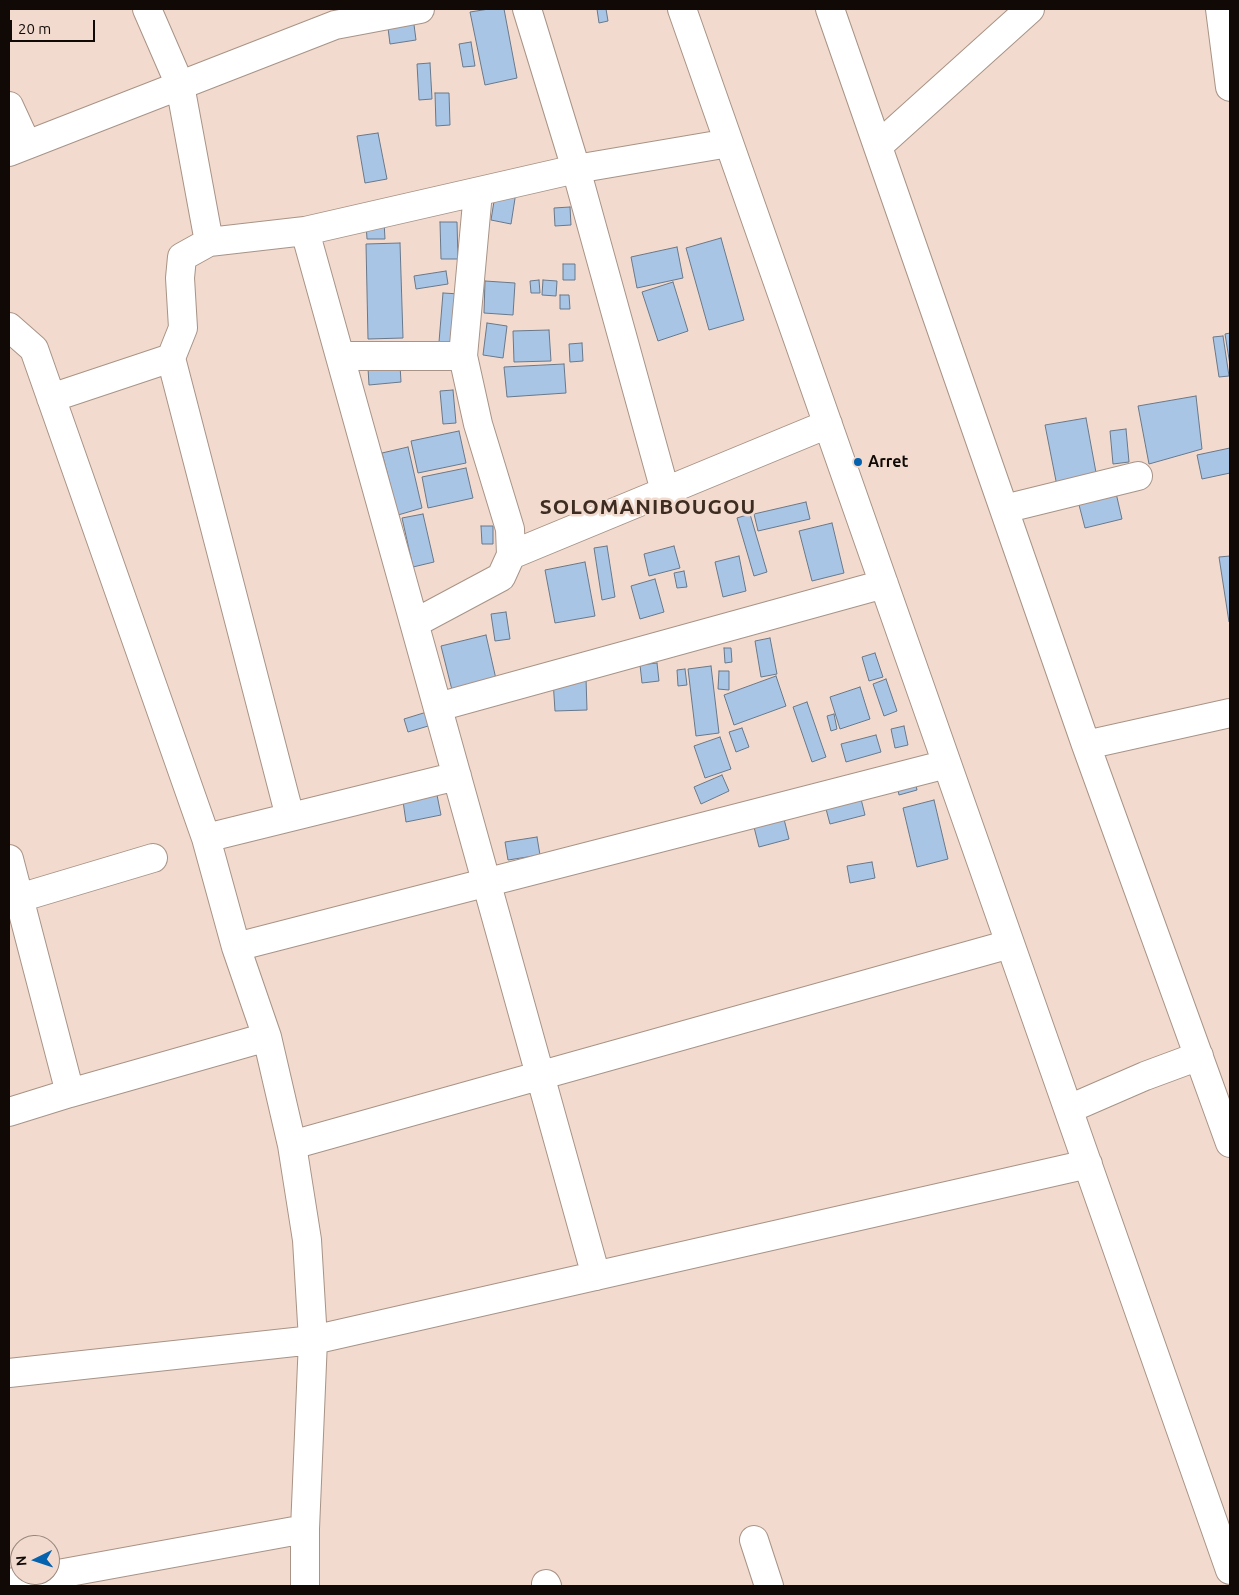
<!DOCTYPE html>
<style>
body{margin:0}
#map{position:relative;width:1239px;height:1595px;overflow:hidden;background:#f2dbce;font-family:Ubuntu,sans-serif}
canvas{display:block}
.frame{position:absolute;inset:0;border:10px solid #100906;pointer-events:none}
.north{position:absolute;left:10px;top:1535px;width:50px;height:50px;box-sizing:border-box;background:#f2dbce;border:1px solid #98877e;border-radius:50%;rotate:266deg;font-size:14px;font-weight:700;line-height:20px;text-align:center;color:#100906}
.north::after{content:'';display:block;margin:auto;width:18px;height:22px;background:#0462af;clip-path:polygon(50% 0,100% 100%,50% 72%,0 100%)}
.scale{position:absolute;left:10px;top:20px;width:85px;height:22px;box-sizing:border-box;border:2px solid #100906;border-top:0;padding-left:6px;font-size:15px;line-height:18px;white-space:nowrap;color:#100906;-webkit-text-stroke:4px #f2dbce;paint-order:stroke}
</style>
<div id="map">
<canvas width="1239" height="1595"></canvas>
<div class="frame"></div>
<div class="north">N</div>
<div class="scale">20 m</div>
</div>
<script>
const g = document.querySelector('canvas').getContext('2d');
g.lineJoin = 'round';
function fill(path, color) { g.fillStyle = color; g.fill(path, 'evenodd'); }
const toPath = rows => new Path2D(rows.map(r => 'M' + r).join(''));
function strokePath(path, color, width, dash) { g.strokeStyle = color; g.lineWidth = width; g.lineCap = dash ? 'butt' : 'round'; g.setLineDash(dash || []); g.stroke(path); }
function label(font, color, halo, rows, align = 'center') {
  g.font = font + ' Ubuntu,sans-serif'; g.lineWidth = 5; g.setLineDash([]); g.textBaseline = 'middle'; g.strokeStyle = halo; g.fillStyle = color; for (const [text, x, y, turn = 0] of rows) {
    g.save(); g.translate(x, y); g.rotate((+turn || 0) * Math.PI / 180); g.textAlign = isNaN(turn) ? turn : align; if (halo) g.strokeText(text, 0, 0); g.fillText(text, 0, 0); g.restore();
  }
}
const building = toPath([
 [489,9,504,9,517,78,485,85,470,12,489,9],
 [597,9,606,9,608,21,599,23,597,9],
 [413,17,416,40,390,44,387,20,413,17],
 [471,42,475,66,463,67,459,44,471,42],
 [430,63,432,99,419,100,417,64,430,63],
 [435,93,449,93,450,125,436,126,435,93],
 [378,133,387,179,365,183,357,136,378,133],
 [496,189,516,192,511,224,491,220,496,189],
 [570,207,571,225,555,226,554,208,570,207],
 [384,222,385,239,367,239,366,223,384,222],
 [440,222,457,222,458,259,441,259,440,222],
 [721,238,744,320,709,330,686,248,721,238],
 [400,243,403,338,368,339,366,244,400,243],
 [677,247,683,278,637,288,631,257,677,247],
 [563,264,575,264,575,280,563,280,563,264],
 [446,271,448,284,416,289,414,276,446,271],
 [539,280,540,293,531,293,530,281,539,280],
 [543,280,557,281,556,296,542,295,543,280],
 [485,281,515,283,513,315,484,313,485,281],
 [673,282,688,331,658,341,642,292,673,282],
 [443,293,460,294,455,344,439,342,443,293],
 [560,295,569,295,570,309,560,309,560,295],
 [487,323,507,326,503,358,483,355,487,323],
 [549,330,551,361,514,362,513,331,549,330],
 [1230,333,1230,365,1225,334,1230,333],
 [1223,336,1229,376,1219,377,1213,337,1223,336],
 [582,343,583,361,570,362,569,344,582,343],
 [564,364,566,393,507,397,504,367,564,364],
 [400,365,401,382,369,385,368,368,400,365],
 [453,390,456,423,443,424,440,391,453,390],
 [1196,396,1202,449,1149,464,1138,406,1196,396],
 [1086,418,1097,478,1057,486,1045,425,1086,418],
 [1126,429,1129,462,1113,464,1110,431,1126,429],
 [459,431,466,463,418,473,411,441,459,431],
 [408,447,422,508,398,515,382,453,408,447],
 [1230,448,1230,473,1202,479,1197,455,1230,448],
 [466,468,473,498,428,508,422,477,466,468],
 [1116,493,1122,519,1085,528,1078,501,1116,493],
 [806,502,810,519,758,531,754,514,806,502],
 [423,514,434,562,413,567,402,518,423,514],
 [750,514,767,572,754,576,737,518,750,514],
 [832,523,844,573,812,581,799,531,832,523],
 [481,526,493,526,493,544,482,544,481,526],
 [607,546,615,597,602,600,594,548,607,546],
 [674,546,680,568,649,576,644,554,674,546],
 [739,556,746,591,723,597,715,562,739,556],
 [1230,556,1230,622,1229,622,1219,557,1230,556],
 [585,562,595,616,555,623,545,570,585,562],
 [684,571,687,587,677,588,674,573,684,571],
 [655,579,664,612,640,619,631,586,655,579],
 [506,612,510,639,495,641,491,614,506,612],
 [486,635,496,679,452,690,441,646,486,635],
 [770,638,777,674,761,677,755,641,770,638],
 [724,648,731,648,732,662,725,663,724,648],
 [875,653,883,677,869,681,862,657,875,653],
 [657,663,659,681,642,683,640,665,657,663],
 [711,666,719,733,696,736,688,669,711,666],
 [685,669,687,685,678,686,677,670,685,669],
 [719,671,729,671,729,690,718,689,719,671],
 [776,676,786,706,734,725,724,695,776,676],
 [586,678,587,710,555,711,553,680,586,678],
 [886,679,897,711,884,716,873,684,886,679],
 [860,687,870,719,840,729,830,697,860,687],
 [807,702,826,757,812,762,793,707,807,702],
 [430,711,435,724,408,732,404,719,430,711],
 [834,714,837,729,831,731,827,716,834,714],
 [904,726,908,745,895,748,891,729,904,726],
 [742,728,749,747,736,752,729,732,742,728],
 [876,735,881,752,846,762,841,744,876,735],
 [720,737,731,769,705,778,694,746,720,737],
 [722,775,729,791,701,804,694,787,722,775],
 [915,781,917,790,899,795,897,785,915,781],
 [437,795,441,815,406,822,403,801,437,795],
 [861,799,865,815,830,824,826,809,861,799],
 [934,800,948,859,917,867,903,808,934,800],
 [784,819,789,839,759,847,754,827,784,819],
 [537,837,540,855,508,860,505,842,537,837],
 [872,862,875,878,850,883,847,866,872,862]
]);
fill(building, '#a8c5e6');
strokePath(building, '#697889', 1);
const minor = toPath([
 [147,9,180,85,209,242],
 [527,9,576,169,665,491],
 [682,9,1230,1570],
 [830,9,1086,745,1230,1143],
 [1220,9,1230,87],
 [9,106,27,145],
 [878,146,1030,9],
 [9,152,335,25,420,9],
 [305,231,596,1276],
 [9,327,34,349,206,838,236,947,267,1037,292,1145,307,1240,313,1340,305,1529,305,1586],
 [340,356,463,356],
 [171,358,290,817],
 [51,398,171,358,183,328,180,278,182,257,209,242,305,231,576,169,729,143],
 [1004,509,1138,476],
 [511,555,828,424],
 [415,623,501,577,511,555,510,529,478,424,463,356,478,192],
 [438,707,884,584],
 [1086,745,1230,713],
 [206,838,457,776],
 [9,859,70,1093,9,1112],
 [9,901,153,858],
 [236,947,947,764],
 [70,1093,267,1037],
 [1069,1109,1145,1076,1199,1056],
 [292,1145,1010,944],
 [9,1373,313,1340,1088,1164],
 [754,1540,769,1586],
 [9,1583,305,1529],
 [546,1584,547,1586]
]);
strokePath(minor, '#a89386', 30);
strokePath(minor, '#fff', 28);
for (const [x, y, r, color] of [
 [858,462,5,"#0462af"]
]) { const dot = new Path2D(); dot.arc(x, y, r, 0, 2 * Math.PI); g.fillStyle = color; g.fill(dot); strokePath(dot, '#f2dbce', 2); }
label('bold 16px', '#100906', '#f2dbce', [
 ["Arret",868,462]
], 'left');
g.letterSpacing = '1px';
label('bold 21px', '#3d2c21', '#f2dbce', [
 ["SOLOMANIBOUGOU",648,507]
]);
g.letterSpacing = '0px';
</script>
